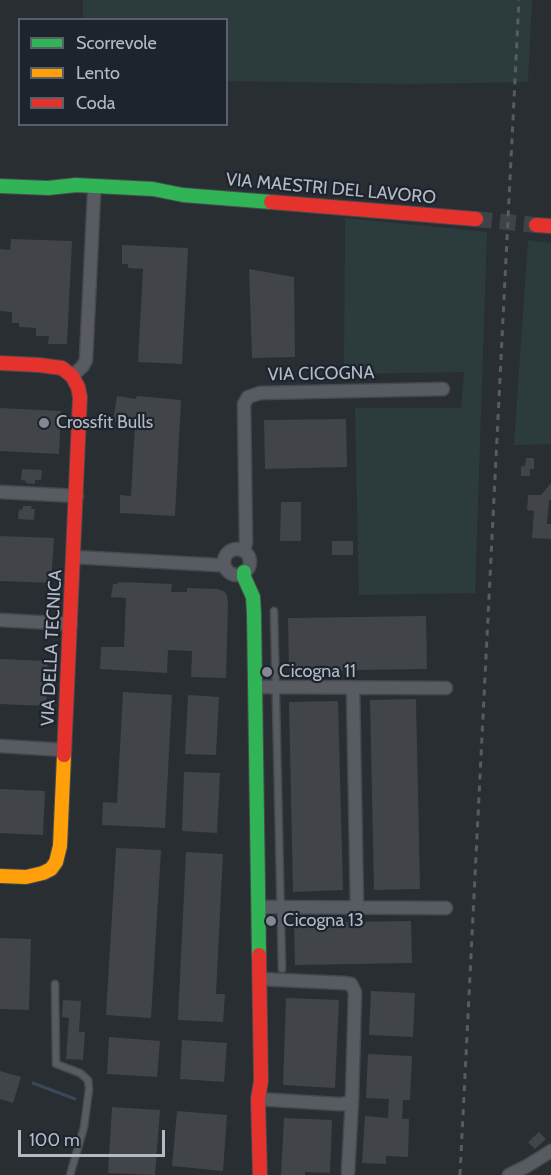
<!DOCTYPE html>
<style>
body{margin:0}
#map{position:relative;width:551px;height:1175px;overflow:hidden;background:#292e33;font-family:Cabin,sans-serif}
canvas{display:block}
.legend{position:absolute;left:18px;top:18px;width:210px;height:108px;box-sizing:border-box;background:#1d242d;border:2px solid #596069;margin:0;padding:8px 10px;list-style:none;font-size:18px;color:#b3bac4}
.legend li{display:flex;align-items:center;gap:12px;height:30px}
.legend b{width:30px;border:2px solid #596069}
.scale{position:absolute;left:18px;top:1130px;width:147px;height:27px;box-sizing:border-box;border:3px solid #b3bac4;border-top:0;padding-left:8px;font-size:18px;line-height:21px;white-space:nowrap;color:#b3bac4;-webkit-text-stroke:4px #1d242d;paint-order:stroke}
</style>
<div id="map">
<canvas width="551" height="1175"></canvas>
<ul class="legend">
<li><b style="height:8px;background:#30b455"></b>Scorrevole</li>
<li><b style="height:8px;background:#ff9f0a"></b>Lento</li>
<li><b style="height:8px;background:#e5322d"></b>Coda</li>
</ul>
<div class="scale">100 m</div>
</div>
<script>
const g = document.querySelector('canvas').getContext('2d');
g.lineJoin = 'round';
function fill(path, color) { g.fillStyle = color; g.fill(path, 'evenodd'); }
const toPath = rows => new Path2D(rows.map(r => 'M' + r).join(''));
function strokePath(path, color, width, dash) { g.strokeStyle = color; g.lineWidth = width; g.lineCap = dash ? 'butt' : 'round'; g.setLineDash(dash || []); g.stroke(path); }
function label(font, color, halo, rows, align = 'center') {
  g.font = font + ' Cabin,sans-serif'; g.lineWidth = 4.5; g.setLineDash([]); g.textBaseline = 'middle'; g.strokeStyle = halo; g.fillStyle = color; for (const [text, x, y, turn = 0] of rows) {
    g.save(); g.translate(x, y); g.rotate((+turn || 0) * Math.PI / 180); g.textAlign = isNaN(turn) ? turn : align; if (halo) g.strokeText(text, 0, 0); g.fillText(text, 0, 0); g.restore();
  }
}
fill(toPath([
 [83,0,532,0,528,82,411,84,227,81,226,20,83,19],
 [345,218,487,232,475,593,359,595,355,408,461,408,464,372,344,374],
 [528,240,551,243,551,444,514,445]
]), '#2c3c3d');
strokePath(toPath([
 [33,1083,75,1099]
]), '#3b485b', 3);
fill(toPath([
 [11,239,72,241,67,344,48,344,49,336,36,336,36,328,19,327,19,323,12,323,12,312,0,311,0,249,10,250],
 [122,245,188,248,182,364,138,362,143,269,128,268,128,264,122,264],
 [249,269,294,277,295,357,252,358],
 [117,396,136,399,137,396,181,400,175,516,120,513,120,495,131,496,135,424,113,421],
 [0,408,61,411,59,454,0,451],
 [346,419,347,467,265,469,264,420],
 [526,458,534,458,534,469,530,469,530,476,521,476,521,466,525,466],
 [22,469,42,470,41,480,35,480,35,484,26,483,26,481,21,480],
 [551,483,551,500,549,500,547,524,551,524,551,539,532,538,534,511,527,510,528,495,541,495],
 [281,502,301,502,301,541,280,541],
 [23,506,32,506,31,509,35,509,34,520,18,519,19,509,22,510],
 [0,536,54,538,51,583,0,581],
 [332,541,353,541,353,555,332,555],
 [118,582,172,584,171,592,187,592,187,588,218,589,225,592,227,596,228,603,226,678,191,677,192,651,168,650,167,673,100,669,101,647,124,647,126,598,111,597,113,584,118,584],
 [426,616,427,669,289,671,288,618],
 [0,659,48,661,46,706,0,704],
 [123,692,172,695,165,828,102,825,103,802,117,803],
 [188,695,219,697,216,755,185,754],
 [416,699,420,889,374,890,370,700],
 [338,701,343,890,293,892,289,702],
 [184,772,220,773,217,833,182,831],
 [0,789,45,791,43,835,0,833],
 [116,848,161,850,151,1018,106,1015],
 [186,852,223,854,216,994,225,994,223,1022,178,1020],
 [411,921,412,963,295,965,294,923],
 [0,938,31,939,29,1010,0,1009],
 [371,991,415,993,413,1037,369,1035],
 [286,998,339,1000,335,1088,283,1085],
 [63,1000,81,1001,79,1032,85,1032,83,1060,66,1059,69,1018,62,1017],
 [109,1037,160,1041,157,1077,107,1074],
 [182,1040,227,1043,224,1082,180,1079],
 [368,1054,412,1056,410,1100,403,1100,402,1119,409,1119,408,1157,386,1156,386,1164,362,1163,365,1116,388,1118,389,1099,366,1098],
 [0,1071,21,1077,13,1103,0,1099],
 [112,1107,160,1110,155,1175,108,1173],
 [177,1111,227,1115,223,1171,172,1166],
 [284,1118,332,1120,330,1173,305,1172,305,1175,281,1175],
 [539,1132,546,1139,535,1149,528,1142]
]), '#41454a');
strokePath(toPath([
 [476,219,536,225]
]), '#3e4349', 16, [16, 8]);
const lane = toPath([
 [274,611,282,969],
 [55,984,56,1064,80,1073,88,1080,89,1089,84,1127,70,1175]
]);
const street = toPath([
 [72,376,83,366,86,360,94,194],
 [0,492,77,496],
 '224 562a13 13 0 1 1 26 0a13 13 0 1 1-26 0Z',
 [243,551,246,543,244,404,248,397,260,393,443,389],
 [74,557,217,565,224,564],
 [0,620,71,624],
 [255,687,446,688],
 [353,688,357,907],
 [0,746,65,750],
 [259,907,446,908],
 [258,1099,337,1104,344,1104,352,1100,355,992,351,984,344,983,260,979],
 [348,1172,352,1100],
 [509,1175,527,1166,551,1151]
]);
const fast = toPath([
 [0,186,48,188,76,185,153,189,183,195,271,202],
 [244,572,244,577,253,597,254,614,259,955]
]);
const slow = toPath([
 [0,876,26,877,43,873,51,869,56,862,60,846,64,755]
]);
const jam = toPath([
 [271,202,476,219],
 [536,225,551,226],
 [0,363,39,365,62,368,72,376,78,387,80,397,64,755],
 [259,955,261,1081,258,1099,260,1175]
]);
strokePath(lane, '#464a4e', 9);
strokePath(street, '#464a4e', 15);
strokePath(fast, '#464a4e', 16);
strokePath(slow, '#464a4e', 16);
strokePath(jam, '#464a4e', 16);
strokePath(lane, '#585c62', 6);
strokePath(street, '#585c62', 12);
strokePath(fast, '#30b455', 14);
strokePath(slow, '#ff9f0a', 14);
strokePath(jam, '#e5322d', 14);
strokePath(toPath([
 [460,1175,519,0]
]), '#585c60', 3, [6, 6]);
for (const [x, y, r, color] of [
 [44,423,6,"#838991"],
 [267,672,6,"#838991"],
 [271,921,6,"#838991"]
]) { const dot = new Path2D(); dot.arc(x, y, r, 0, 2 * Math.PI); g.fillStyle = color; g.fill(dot); strokePath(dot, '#1d242d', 2); }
label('18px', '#b3bac4', '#1d242d', [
 ["VIA MAESTRI DEL LAVORO",331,189,5],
 ["VIA CICOGNA",321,374,-1],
 ["VIA DELLA TECNICA",52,648,-87]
]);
label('18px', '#b3bac4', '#1d242d', [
 ["Crossfit Bulls",56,423],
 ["Cicogna 11",279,672],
 ["Cicogna 13",283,921]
], 'left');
</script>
